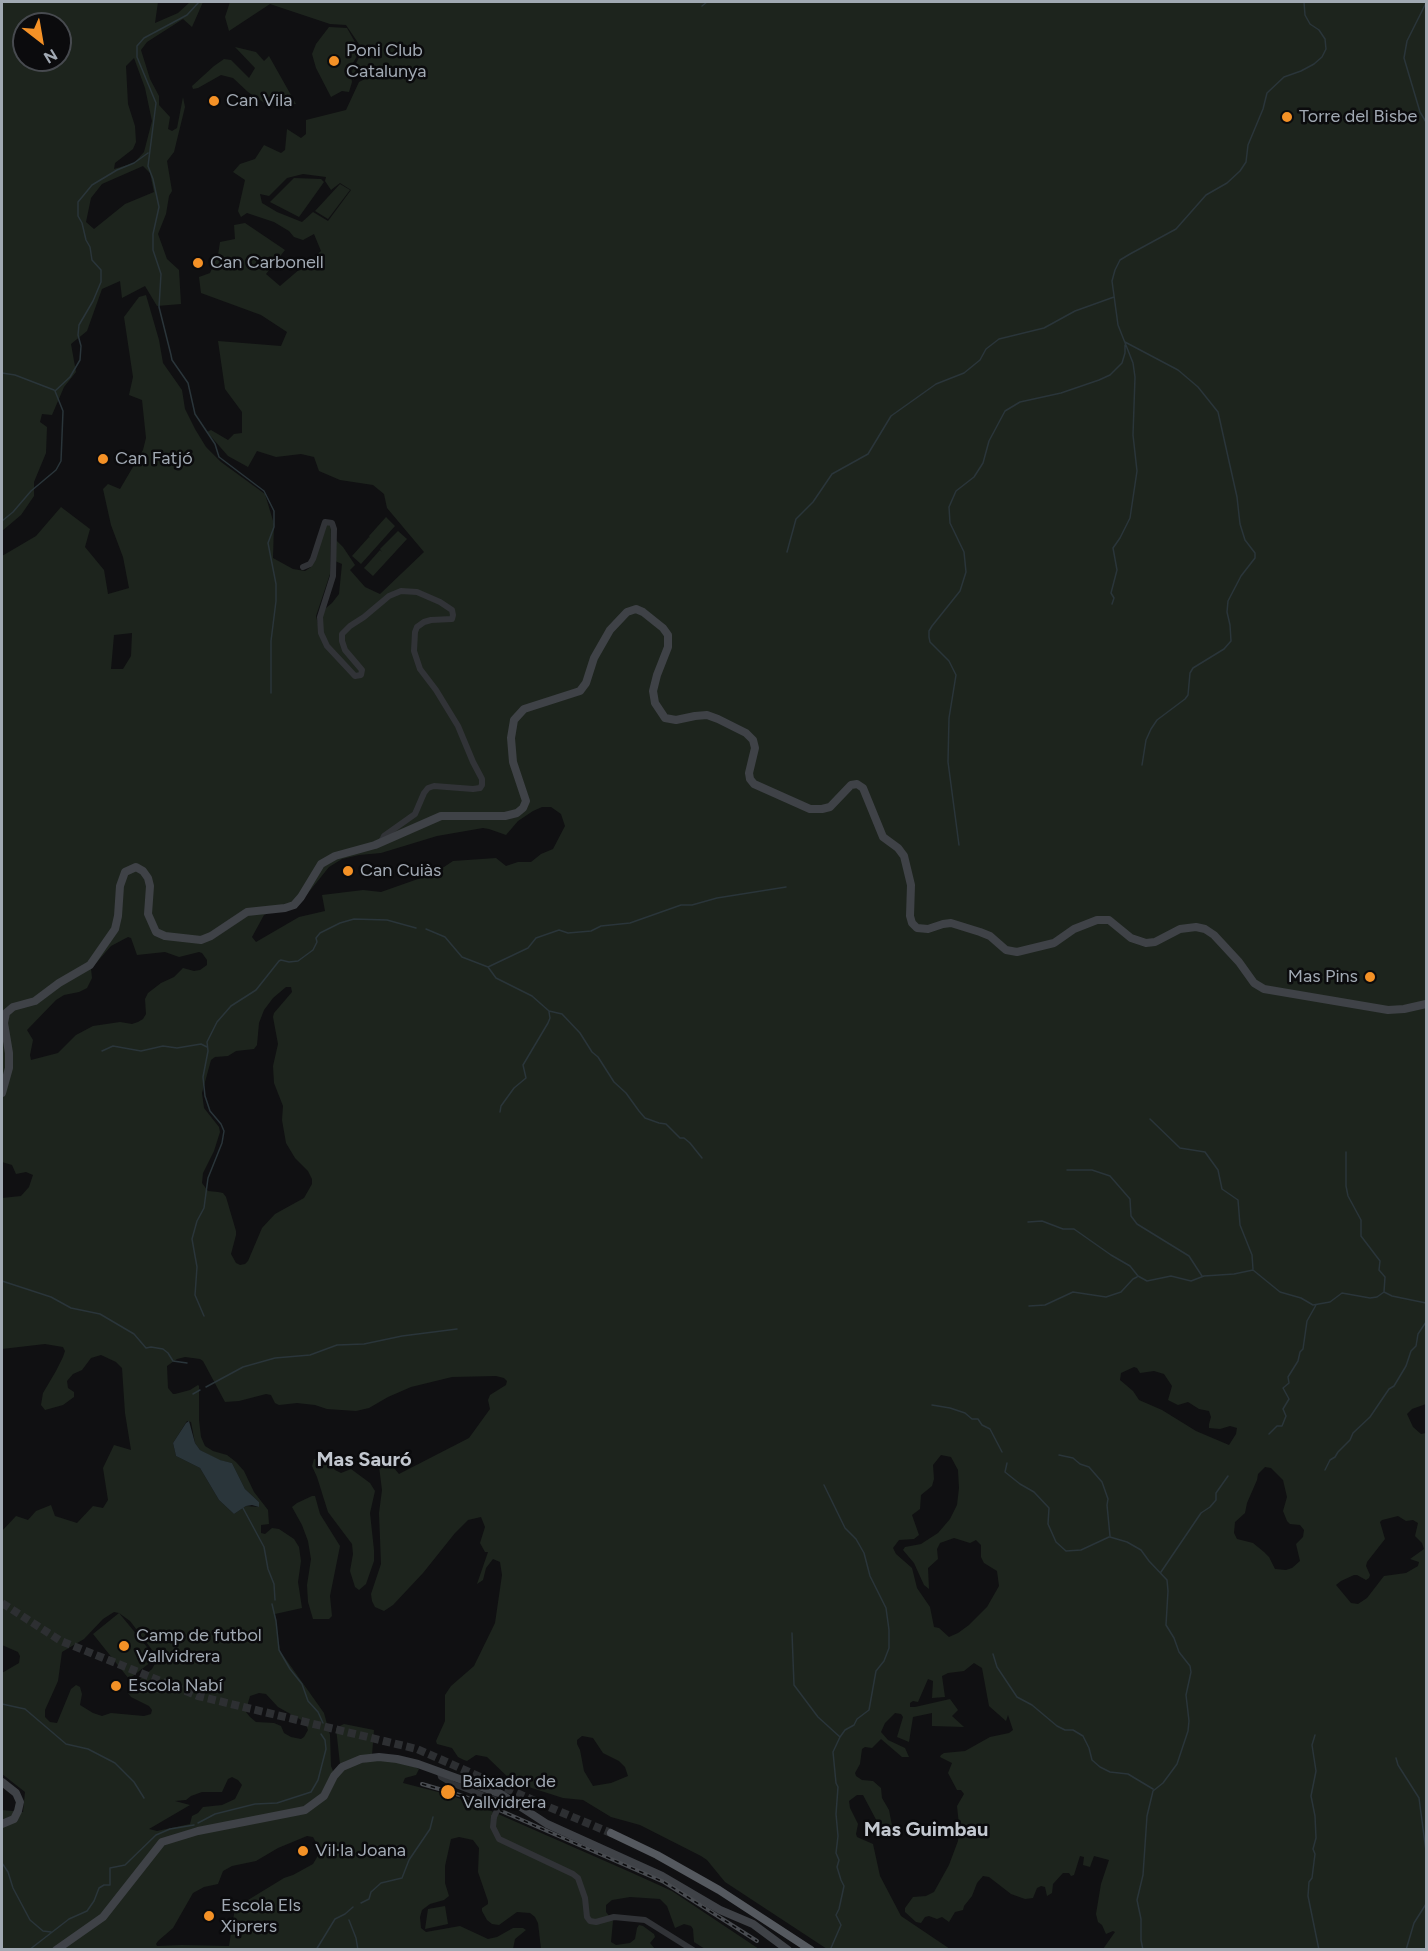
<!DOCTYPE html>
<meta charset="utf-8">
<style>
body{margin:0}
#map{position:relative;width:1428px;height:1951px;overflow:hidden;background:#101012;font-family:Figtree,sans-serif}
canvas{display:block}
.frame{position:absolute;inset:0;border:3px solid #a1a9b3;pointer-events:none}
.north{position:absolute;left:12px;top:12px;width:60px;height:60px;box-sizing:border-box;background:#0b0b0d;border:2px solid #474a4f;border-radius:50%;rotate:149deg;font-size:16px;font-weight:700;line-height:24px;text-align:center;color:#a1a9b3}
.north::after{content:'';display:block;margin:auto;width:21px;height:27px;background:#f49126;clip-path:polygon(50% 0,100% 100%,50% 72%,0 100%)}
</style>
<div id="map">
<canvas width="1428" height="1951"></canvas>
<div class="frame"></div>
<div class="north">N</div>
</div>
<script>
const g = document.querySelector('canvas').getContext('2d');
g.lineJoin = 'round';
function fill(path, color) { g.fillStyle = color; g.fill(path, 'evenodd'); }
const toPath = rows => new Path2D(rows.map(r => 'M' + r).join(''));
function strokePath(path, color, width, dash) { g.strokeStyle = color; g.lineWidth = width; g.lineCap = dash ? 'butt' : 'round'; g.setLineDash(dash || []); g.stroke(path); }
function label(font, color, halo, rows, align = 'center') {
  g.font = font + ' Figtree,sans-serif'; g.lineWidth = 5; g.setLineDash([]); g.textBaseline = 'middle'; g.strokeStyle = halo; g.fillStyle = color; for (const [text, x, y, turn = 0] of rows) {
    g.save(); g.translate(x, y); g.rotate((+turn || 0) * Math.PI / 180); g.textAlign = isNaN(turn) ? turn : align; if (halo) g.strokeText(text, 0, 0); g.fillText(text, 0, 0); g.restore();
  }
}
fill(toPath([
 [2,2,158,2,155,23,178,13,190,2,203,2,192,27,183,19,147,42,141,50,150,79,159,96,159,105,170,117,168,129,172,131,177,128,183,97,185,107,174,152,167,161,172,191,169,196,166,214,158,234,167,259,179,270,181,304,157,306,145,286,122,298,120,281,102,289,87,331,71,344,76,372,64,387,52,415,42,414,40,422,47,427,46,453,34,482,34,496,21,515,2,531],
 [24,24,60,24,60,60,24,60],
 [134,58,145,88,152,121,144,152,134,163,114,169,115,163,133,149,136,142,135,126,128,104,126,66],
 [143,166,150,173,154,192,125,204,94,229,86,222,91,198,102,184],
 [230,2,1426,2,1426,1404,1412,1409,1407,1414,1413,1427,1421,1434,1426,1433,1426,1949,1103,1949,1115,1932,1113,1931,1106,1934,1102,1925,1098,1922,1096,1914,1101,1884,1109,1860,1094,1856,1090,1867,1083,1865,1084,1857,1080,1856,1074,1875,1071,1876,1069,1873,1063,1873,1053,1884,1052,1893,1047,1896,1045,1887,1041,1886,1037,1888,1033,1898,1025,1899,1011,1894,989,1877,983,1876,977,1883,972,1896,964,1906,963,1910,955,1912,949,1922,942,1917,937,1919,929,1916,925,1917,921,1923,916,1922,905,1912,905,1908,913,1897,926,1896,934,1892,949,1865,958,1841,959,1825,957,1806,964,1794,961,1790,957,1790,948,1773,952,1763,940,1757,941,1755,944,1753,965,1751,990,1737,1009,1733,1013,1730,1008,1715,1006,1721,989,1706,982,1668,974,1663,964,1671,948,1673,942,1676,945,1697,932,1698,933,1681,928,1679,918,1702,913,1701,910,1703,910,1707,915,1707,950,1699,958,1710,952,1716,964,1727,932,1726,932,1713,913,1717,909,1742,897,1737,903,1717,901,1714,895,1713,885,1723,881,1732,888,1740,905,1748,909,1757,902,1757,881,1739,872,1748,865,1747,862,1749,860,1764,855,1773,856,1776,862,1780,873,1781,881,1788,882,1798,889,1810,893,1831,890,1833,881,1829,863,1795,857,1795,849,1801,850,1808,858,1824,856,1834,857,1837,873,1844,880,1876,901,1916,950,1949,827,1949,725,1882,707,1860,701,1856,640,1825,611,1817,583,1800,563,1798,513,1782,487,1757,476,1755,467,1761,464,1760,458,1757,452,1748,437,1744,436,1741,445,1721,445,1695,451,1686,474,1666,495,1623,502,1575,500,1562,493,1559,486,1568,483,1580,477,1584,488,1552,485,1552,480,1543,485,1527,481,1517,468,1520,455,1533,423,1573,393,1605,384,1611,375,1607,372,1601,371,1594,381,1564,379,1513,382,1490,379,1466,389,1462,399,1474,469,1438,490,1409,488,1400,490,1395,506,1385,507,1381,504,1378,496,1376,452,1377,411,1387,388,1397,369,1408,356,1411,327,1409,315,1405,297,1403,279,1405,275,1403,271,1395,266,1394,239,1401,225,1402,203,1361,200,1359,185,1357,177,1359,167,1366,168,1388,173,1394,175,1394,190,1390,198,1385,199,1386,199,1420,201,1437,205,1446,213,1451,227,1455,236,1462,244,1471,254,1492,268,1510,269,1524,261,1525,261,1533,265,1534,272,1528,279,1529,294,1539,299,1547,301,1561,298,1582,302,1608,275,1614,280,1651,324,1713,330,1735,331,1766,333,1771,345,1769,357,1764,370,1761,392,1761,410,1764,419,1769,416,1775,405,1778,403,1783,446,1794,473,1803,630,1872,672,1891,759,1949,705,1949,694,1942,693,1929,691,1926,684,1924,675,1928,667,1906,660,1899,630,1897,612,1900,606,1905,606,1912,613,1921,611,1942,616,1945,630,1943,635,1939,637,1928,639,1925,643,1926,654,1934,655,1937,650,1943,655,1949,541,1949,538,1923,535,1917,530,1913,517,1912,499,1925,492,1924,487,1920,482,1911,482,1908,488,1904,488,1901,478,1872,479,1848,473,1840,459,1837,451,1839,445,1866,445,1883,449,1896,444,1900,430,1904,422,1910,420,1917,421,1928,426,1932,460,1926,488,1939,497,1937,513,1928,523,1928,526,1930,515,1939,513,1949,2,1949,2,1810,23,1812,25,1792,2,1774,2,1673,19,1663,20,1656,18,1652,2,1645,2,1531,16,1516,28,1520,36,1511,51,1505,55,1516,77,1523,93,1506,103,1508,108,1500,103,1468,114,1445,131,1450,125,1413,122,1368,116,1362,101,1355,91,1358,82,1370,73,1374,67,1381,68,1388,74,1392,74,1397,63,1405,45,1410,41,1405,43,1393,56,1371,63,1357,65,1351,63,1347,45,1344,2,1349,2,1198,21,1196,29,1187,33,1175,26,1172,16,1174,12,1165,2,1162,2,556,36,536,61,507,90,529,85,547,104,570,108,594,129,588,123,557,111,525,103,489,108,484,120,489,143,450,146,438,142,400,129,395,133,377,124,317,139,297,146,295,159,340,163,363,182,390,185,409,195,429,206,447,221,462,265,494,274,524,273,558,293,569,305,571,311,567,325,527,328,524,331,527,330,574,316,616,318,624,326,608,332,603,339,594,342,564,335,561,336,540,343,547,355,565,350,570,365,587,380,594,424,552,387,508,384,494,373,485,340,480,319,471,314,457,301,454,276,457,257,451,248,467,228,456,207,432,211,430,228,440,234,434,242,433,242,412,225,389,218,341,281,346,287,332,261,315,201,293,199,277,210,273,218,255,220,242,235,239,234,225,245,223,285,250,266,274,280,286,321,251,314,234,303,240,294,237,289,231,274,222,247,213,241,217,238,211,245,180,233,172,240,164,255,159,264,145,281,153,285,150,287,129,301,138,306,134,306,120,346,110,359,82,365,79,359,75,353,80,352,71,363,50,346,25,330,24,270,4,229,31,225,17],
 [303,174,326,177,325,181,331,190,340,183,351,190,328,221,313,212,302,222,277,212,262,203,260,194,269,196,287,178],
 [132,633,131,656,123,669,111,669,114,635],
 [542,807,551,807,561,814,565,826,553,849,541,854,531,862,518,862,506,866,496,858,453,861,435,873,381,892,363,890,322,895,325,911,299,917,256,942,252,937,264,915,304,898,329,867,342,859,359,855,381,853,437,836,483,828,489,829,506,835,518,821,533,811],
 [128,937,131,938,137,955,165,952,179,957,199,952,202,953,207,960,207,965,200,970,194,971,183,968,174,977,161,983,148,993,145,999,146,1014,143,1019,138,1022,132,1024,120,1022,93,1026,76,1035,58,1053,31,1060,30,1055,33,1040,27,1030,56,1000,64,995,79,992,87,988,92,978,91,969,111,946],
 [286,987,291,987,292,992,274,1013,273,1017,278,1044,273,1066,274,1083,283,1106,282,1120,286,1143,295,1158,308,1171,312,1179,312,1184,304,1198,275,1214,262,1228,248,1261,245,1264,240,1265,236,1263,231,1254,236,1235,236,1231,226,1197,223,1193,218,1192,208,1191,202,1183,203,1173,214,1151,220,1132,219,1127,204,1108,202,1093,211,1060,215,1057,228,1056,236,1051,254,1049,257,1045,259,1023,264,1010,273,998],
 [1134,1367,1137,1368,1140,1373,1154,1371,1164,1374,1172,1386,1168,1400,1178,1405,1188,1402,1199,1409,1209,1411,1211,1417,1209,1424,1209,1428,1220,1429,1230,1426,1237,1428,1236,1434,1229,1445,1196,1431,1162,1410,1139,1400,1133,1391,1120,1380,1121,1373],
 [187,1421,191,1422,195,1443,200,1450,218,1460,232,1463,245,1489,259,1502,259,1507,246,1506,234,1514,219,1500,200,1468,176,1456,173,1443],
 [941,1455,951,1457,958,1470,959,1488,957,1505,950,1519,938,1533,921,1544,905,1547,903,1550,914,1563,924,1585,929,1589,928,1568,938,1559,937,1549,940,1543,954,1538,970,1543,976,1540,981,1545,981,1557,984,1563,997,1571,999,1586,987,1607,969,1625,958,1633,949,1637,939,1628,934,1627,930,1607,917,1588,912,1568,896,1554,893,1548,899,1540,914,1539,919,1535,912,1515,920,1509,921,1495,932,1486,934,1479,933,1465],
 [1265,1467,1271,1468,1283,1480,1287,1497,1283,1511,1287,1521,1290,1524,1300,1525,1304,1530,1303,1537,1296,1544,1300,1561,1292,1568,1286,1570,1275,1569,1269,1557,1264,1552,1253,1543,1237,1539,1234,1533,1235,1522,1245,1513,1247,1503,1257,1480,1258,1474],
 [1398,1516,1406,1521,1413,1520,1418,1523,1415,1536,1422,1543,1424,1549,1410,1559,1419,1562,1418,1566,1406,1573,1384,1576,1367,1598,1358,1604,1351,1603,1336,1585,1341,1581,1354,1575,1357,1575,1366,1580,1369,1578,1370,1575,1366,1566,1367,1562,1385,1539,1380,1522,1382,1520],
 [114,1612,119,1613,93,1634,129,1679,156,1658,119,1613,130,1621,153,1651,157,1660,152,1669,131,1687,128,1693,131,1697,149,1706,152,1710,151,1714,144,1716,111,1713,102,1716,93,1713,80,1705,82,1694,80,1687,76,1685,71,1689,57,1723,50,1722,45,1717,45,1710,58,1681,62,1652,84,1639,103,1619],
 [259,1693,266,1694,278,1707,305,1722,308,1730,304,1737,301,1739,291,1737,284,1733,281,1726,274,1723,256,1722,250,1717,246,1712,249,1708,248,1703,250,1696],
 [582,1736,593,1738,603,1753,619,1761,625,1767,628,1776,611,1783,593,1786,584,1771,580,1750,577,1744,577,1740],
 [232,1777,238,1780,242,1785,235,1799,222,1805,203,1807,198,1813,192,1816,190,1824,157,1831,149,1829,190,1805,175,1801,186,1800,191,1796,202,1792,222,1792,228,1779],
 [307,1836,313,1837,318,1846,319,1854,313,1864,293,1875,284,1878,235,1908,229,1946,182,1945,157,1946,156,1944,158,1941,173,1928,193,1893,204,1887,218,1884,223,1871,232,1866,256,1861,278,1848],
 [329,27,347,28,360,51,350,68,352,82,349,92,342,91,331,97,316,68,312,54,316,44],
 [235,47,256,52,264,61,269,56,296,104,266,104,248,92,233,78,221,75,198,88,193,89,192,86,214,66,224,59,231,60,249,78,255,68],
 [294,178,321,179,324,182,299,217,270,202],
 [340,184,350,190,328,219,315,211],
 [386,517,395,526,361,564,352,556,369,537,370,538,369,536],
 [398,531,407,539,373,576,364,568,380,550,382,552,380,549],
 [314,1459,318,1459,329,1463,335,1470,341,1473,351,1469,370,1483,375,1491,370,1513,374,1550,374,1561,366,1584,359,1590,355,1587,350,1571,353,1554,352,1544,328,1512,317,1477,312,1466],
 [312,1496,315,1496,320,1514,340,1546,330,1596,332,1616,329,1619,313,1619,308,1602,307,1585,311,1559,308,1541,302,1525,292,1507,297,1503],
 [344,1724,374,1730,372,1755,340,1764,336,1728],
 [445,1906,448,1924,425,1929,428,1909]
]), '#1d241d');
fill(toPath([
 [189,1421,195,1443,200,1450,220,1460,232,1463,245,1489,259,1502,259,1507,252,1505,246,1506,234,1514,219,1500,200,1468,176,1456,173,1443,186,1423]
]), '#2a353a');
strokePath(toPath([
 [199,2,187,15,144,38,137,46,137,57,156,103,148,166,153,179,159,207,153,234,153,250,161,274,159,307,171,355,172,360,188,383,195,414,215,444,219,457,264,491,274,511,274,527,268,543,276,584,276,601,271,641,271,693],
 [1426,3,1407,41,1404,58,1420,112,1426,122],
 [702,6,707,2],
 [1125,342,1178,370,1198,387,1218,412,1237,497,1240,524,1245,540,1255,553,1255,558,1241,576,1228,601,1227,612,1230,625,1231,641,1224,649,1193,668,1190,673,1188,695,1185,699,1157,720,1151,729,1146,740,1142,765],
 [2,373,15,375,54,390],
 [55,391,70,377,80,360,81,346,78,335,79,325,93,301,101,282,101,270,92,260,90,247,86,240,82,223,78,216,78,202,92,185,117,170,134,163,148,153],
 [2,521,13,512,31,491,56,470,61,461,63,411,55,391],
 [787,552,796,519,813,502,832,474,868,454,891,416,936,384,964,373,980,360,986,349,999,339,1044,328,1075,311,1114,297],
 [1112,604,1114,598,1111,593,1117,570,1113,548,1120,538,1130,518,1137,471,1133,435,1135,377,1133,363,1118,325,1112,281,1115,270,1120,260,1130,254,1176,229,1206,195,1227,183,1240,171,1246,162,1248,145,1263,109,1267,93,1284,77,1301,71,1314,64,1322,57,1326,49,1325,39,1319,30,1310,24,1305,15,1304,2],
 [959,845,948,762,949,718,956,675,949,661,930,642,929,637,929,631,932,626,960,591,966,572,964,552,950,523,949,507,956,491,974,477,983,463,989,441,1005,411,1020,402,1061,393,1099,380,1110,375,1122,363,1125,353,1125,345],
 [426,929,445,937,462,957,488,967,496,978,532,996,549,1011,562,1014,580,1033,592,1052,598,1057,614,1082,626,1093,639,1111,645,1118,659,1123,666,1124,680,1138,684,1138,690,1143,702,1158],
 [488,967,528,948,536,938,559,930,568,933,591,931,601,926,630,923,681,905,692,905,717,898,786,887],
 [102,1051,113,1046,141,1051,163,1046,177,1048,201,1044,207,1047],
 [500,1112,501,1106,514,1088,526,1078,523,1065,548,1023,550,1018,549,1012],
 [1150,1119,1180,1148,1205,1152,1218,1170,1222,1189,1238,1200,1240,1225,1252,1255,1253,1269],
 [1346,1152,1346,1186,1348,1196,1361,1220,1361,1236,1380,1261,1379,1270,1385,1277,1384,1292],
 [1067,1170,1092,1170,1110,1176,1130,1199,1131,1216,1137,1224,1189,1256,1202,1276],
 [1028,1222,1042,1221,1063,1229,1074,1229,1111,1255,1130,1266,1138,1276,1147,1281,1171,1276,1191,1281,1204,1276,1234,1274,1253,1270,1280,1292,1301,1298,1313,1305,1330,1302,1342,1293,1370,1298,1377,1297,1384,1292,1392,1296,1426,1303],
 [2,1281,51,1297,71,1308,100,1314,134,1334,146,1348,151,1347,163,1349,168,1353,173,1361,187,1363],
 [1029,1306,1045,1305,1073,1292,1106,1297,1121,1292,1133,1279,1137,1277],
 [204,1316,195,1295,197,1267,192,1239,197,1221,204,1208,208,1178,222,1143,224,1131,221,1124,210,1111,205,1096,203,1077,208,1051,207,1042,217,1022,231,1006,256,990,279,961,281,960,289,962,298,961,313,950,317,942,316,938,320,933,340,923,354,919,387,920,416,928],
 [206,1387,243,1367,275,1358,310,1355,337,1345,364,1344,402,1336,457,1329],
 [193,1394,200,1390],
 [932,1405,950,1408,965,1413,972,1419,978,1419,982,1425,990,1429,1002,1452],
 [1269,1434,1277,1426,1282,1426,1286,1416,1283,1409,1289,1399,1283,1388,1289,1383,1288,1377,1298,1361,1300,1352,1303,1349,1307,1321,1316,1305],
 [1059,1455,1073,1458,1080,1464,1089,1467,1102,1482,1108,1499,1107,1505,1110,1536],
 [1007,1463,1005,1472,1020,1484,1034,1492,1049,1508,1048,1524,1056,1542,1066,1551,1081,1550,1109,1537],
 [1325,1470,1330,1460,1335,1457,1338,1452,1350,1440,1353,1433,1370,1417,1389,1389,1394,1386,1406,1366,1411,1351,1416,1346,1418,1334,1426,1322],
 [824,1485,845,1528,856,1539,864,1553,870,1576,886,1608,889,1630,889,1648,884,1661,876,1671,869,1710,857,1719,854,1725,845,1730,840,1737],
 [243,1508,264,1547,268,1569,274,1584,275,1600],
 [1110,1537,1127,1542,1141,1550,1149,1561,1167,1580,1168,1591,1166,1625,1174,1638,1179,1652,1190,1666,1191,1672,1186,1695,1189,1721,1188,1731,1177,1764,1163,1783,1153,1791,1147,1816,1143,1875,1137,1900,1141,1919,1141,1940,1143,1950],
 [1161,1572,1201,1513,1210,1507,1216,1500,1216,1493,1228,1476],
 [272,1604,276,1621,279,1650,290,1669,302,1684,308,1701,318,1712,323,1723],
 [792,1633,794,1685,818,1717,840,1737,833,1752,836,1783,838,1787,836,1814,838,1836,836,1853,839,1860,837,1867,841,1880,844,1886,839,1909,836,1915,841,1925,831,1948],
 [993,1654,997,1667,1017,1697,1032,1705,1057,1726,1065,1730,1073,1730,1083,1736,1089,1748,1092,1760,1100,1767,1110,1772,1128,1774,1153,1789],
 [2,1704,25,1709,66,1744,88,1749,115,1763,134,1782,144,1798],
 [1315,1735,1312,1745,1316,1771,1311,1796,1315,1816,1316,1838,1313,1849,1315,1854,1312,1878,1309,1882,1308,1896,1319,1950],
 [1396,1758,1398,1765,1419,1798,1426,1851],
 [198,1823,215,1814,255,1804,277,1803,311,1792,318,1780,326,1749,325,1740,321,1734],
 [2,1863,8,1872,13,1888,30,1920,43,1931,51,1932],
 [361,1903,369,1899,371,1892,381,1883,402,1878,409,1860,430,1829,433,1817],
 [349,1920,356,1938,358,1950],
 [29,1950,69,1919,87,1911,94,1901,99,1888,104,1885,110,1885,110,1868,125,1865,156,1835,170,1829,194,1825],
 [316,1950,335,1919,345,1914,353,1907],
 [1406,1950,1414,1923,1426,1904]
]), '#2a353a', 1.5);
strokePath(toPath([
 [2,1603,61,1641,198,1696,417,1749,544,1805,611,1833]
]), '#2d2f32', 8, [8, 4]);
strokePath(toPath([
 [303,567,310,564,313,559,325,522,332,523,334,529,333,576,320,617,321,633,327,646,355,676,361,675,362,670,345,650,342,641,342,634,350,626,364,617,389,596,401,591,417,592,440,602,452,610,453,615,452,619,431,620,424,622,417,627,415,632,414,651,420,669,436,690,458,726,473,762,482,779,482,785,480,788,473,789,434,786,428,788,424,793,415,814,384,836,381,842],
 [440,1773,441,1777,453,1784,496,1800,499,1806],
 [494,1817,493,1827,499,1839,573,1874,578,1878,585,1898,587,1917,590,1921,596,1922,614,1917,645,1920,693,1950]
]), '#313337', 6);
strokePath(toPath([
 [2,1093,9,1068,9,1053,4,1023,6,1013,13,1007,35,1001,59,983,90,965,115,929,118,916,120,886,125,872,136,867,143,871,148,878,150,886,148,914,156,932,165,936,201,940,211,936,247,912,285,908,294,905,301,897,321,864,335,856,375,845,441,816,505,816,517,813,523,808,526,801,513,762,511,738,514,720,524,709,580,691,586,683,594,658,610,630,627,612,636,609,643,612,663,628,668,635,668,647,657,675,653,691,655,703,665,718,676,720,695,716,707,715,718,719,746,733,753,740,755,748,749,773,750,779,754,784,810,809,822,809,830,807,851,785,857,784,863,788,883,837,898,848,904,856,911,885,910,916,912,923,917,928,928,929,943,924,951,923,980,932,990,936,1006,950,1017,952,1054,943,1074,929,1097,920,1109,920,1131,938,1146,943,1155,942,1180,929,1196,927,1205,929,1214,935,1239,962,1254,983,1264,989,1388,1010,1404,1009,1426,1004],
 [2,1782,16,1793,20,1802,18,1811,14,1819,2,1824],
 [56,1950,103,1917,162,1842,198,1831,305,1810,324,1796,334,1776,342,1767,361,1759,379,1757,397,1759,418,1764,501,1794,547,1824,662,1876,720,1910,753,1924,788,1950]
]), '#3f4247', 8);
strokePath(toPath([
 [611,1833,657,1855,719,1890,811,1950]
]), '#55595f', 8);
const rail = toPath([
 [422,1784,463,1796,495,1808],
 [499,1810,664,1882,757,1941]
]);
strokePath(rail, '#484b50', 4);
strokePath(rail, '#0b0b0d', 1.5, [4.5]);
strokePath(toPath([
 [494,1817,499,1806]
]), '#313337', 6);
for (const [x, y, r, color] of [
 [334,61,6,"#f49126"],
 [214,101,6,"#f49126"],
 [1287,117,6,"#f49126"],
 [198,263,6,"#f49126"],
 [103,459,6,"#f49126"],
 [348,871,6,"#f49126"],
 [1370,977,6,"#f49126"],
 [124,1646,6,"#f49126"],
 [116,1686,6,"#f49126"],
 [448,1792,8,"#f49126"],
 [303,1851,6,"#f49126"],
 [209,1916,6,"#f49126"]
]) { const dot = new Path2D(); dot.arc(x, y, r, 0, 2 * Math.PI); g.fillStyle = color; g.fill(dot); strokePath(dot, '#0b0b0d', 2); }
label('18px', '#a1a9b3', '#0b0b0d', [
 ["Poni Club",346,51],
 ["Catalunya",346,72],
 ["Can Vila",226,101],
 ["Torre del Bisbe",1299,117],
 ["Can Carbonell",210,263],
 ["Can Fatjó",115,459],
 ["Can Cuiàs",360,871],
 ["Mas Pins",1358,977,"right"],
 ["Camp de futbol",136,1636],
 ["Vallvidrera",136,1657],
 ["Escola Nabí",128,1686],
 ["Baixador de",462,1782],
 ["Vallvidrera",462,1803],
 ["Vil·la Joana",315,1851],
 ["Escola Els",221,1906],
 ["Xiprers",221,1927]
], 'left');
label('bold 20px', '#c2c7cf', '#0b0b0d', [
 ["Mas Sauró",364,1460],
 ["Mas Guimbau",926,1830]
]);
</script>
